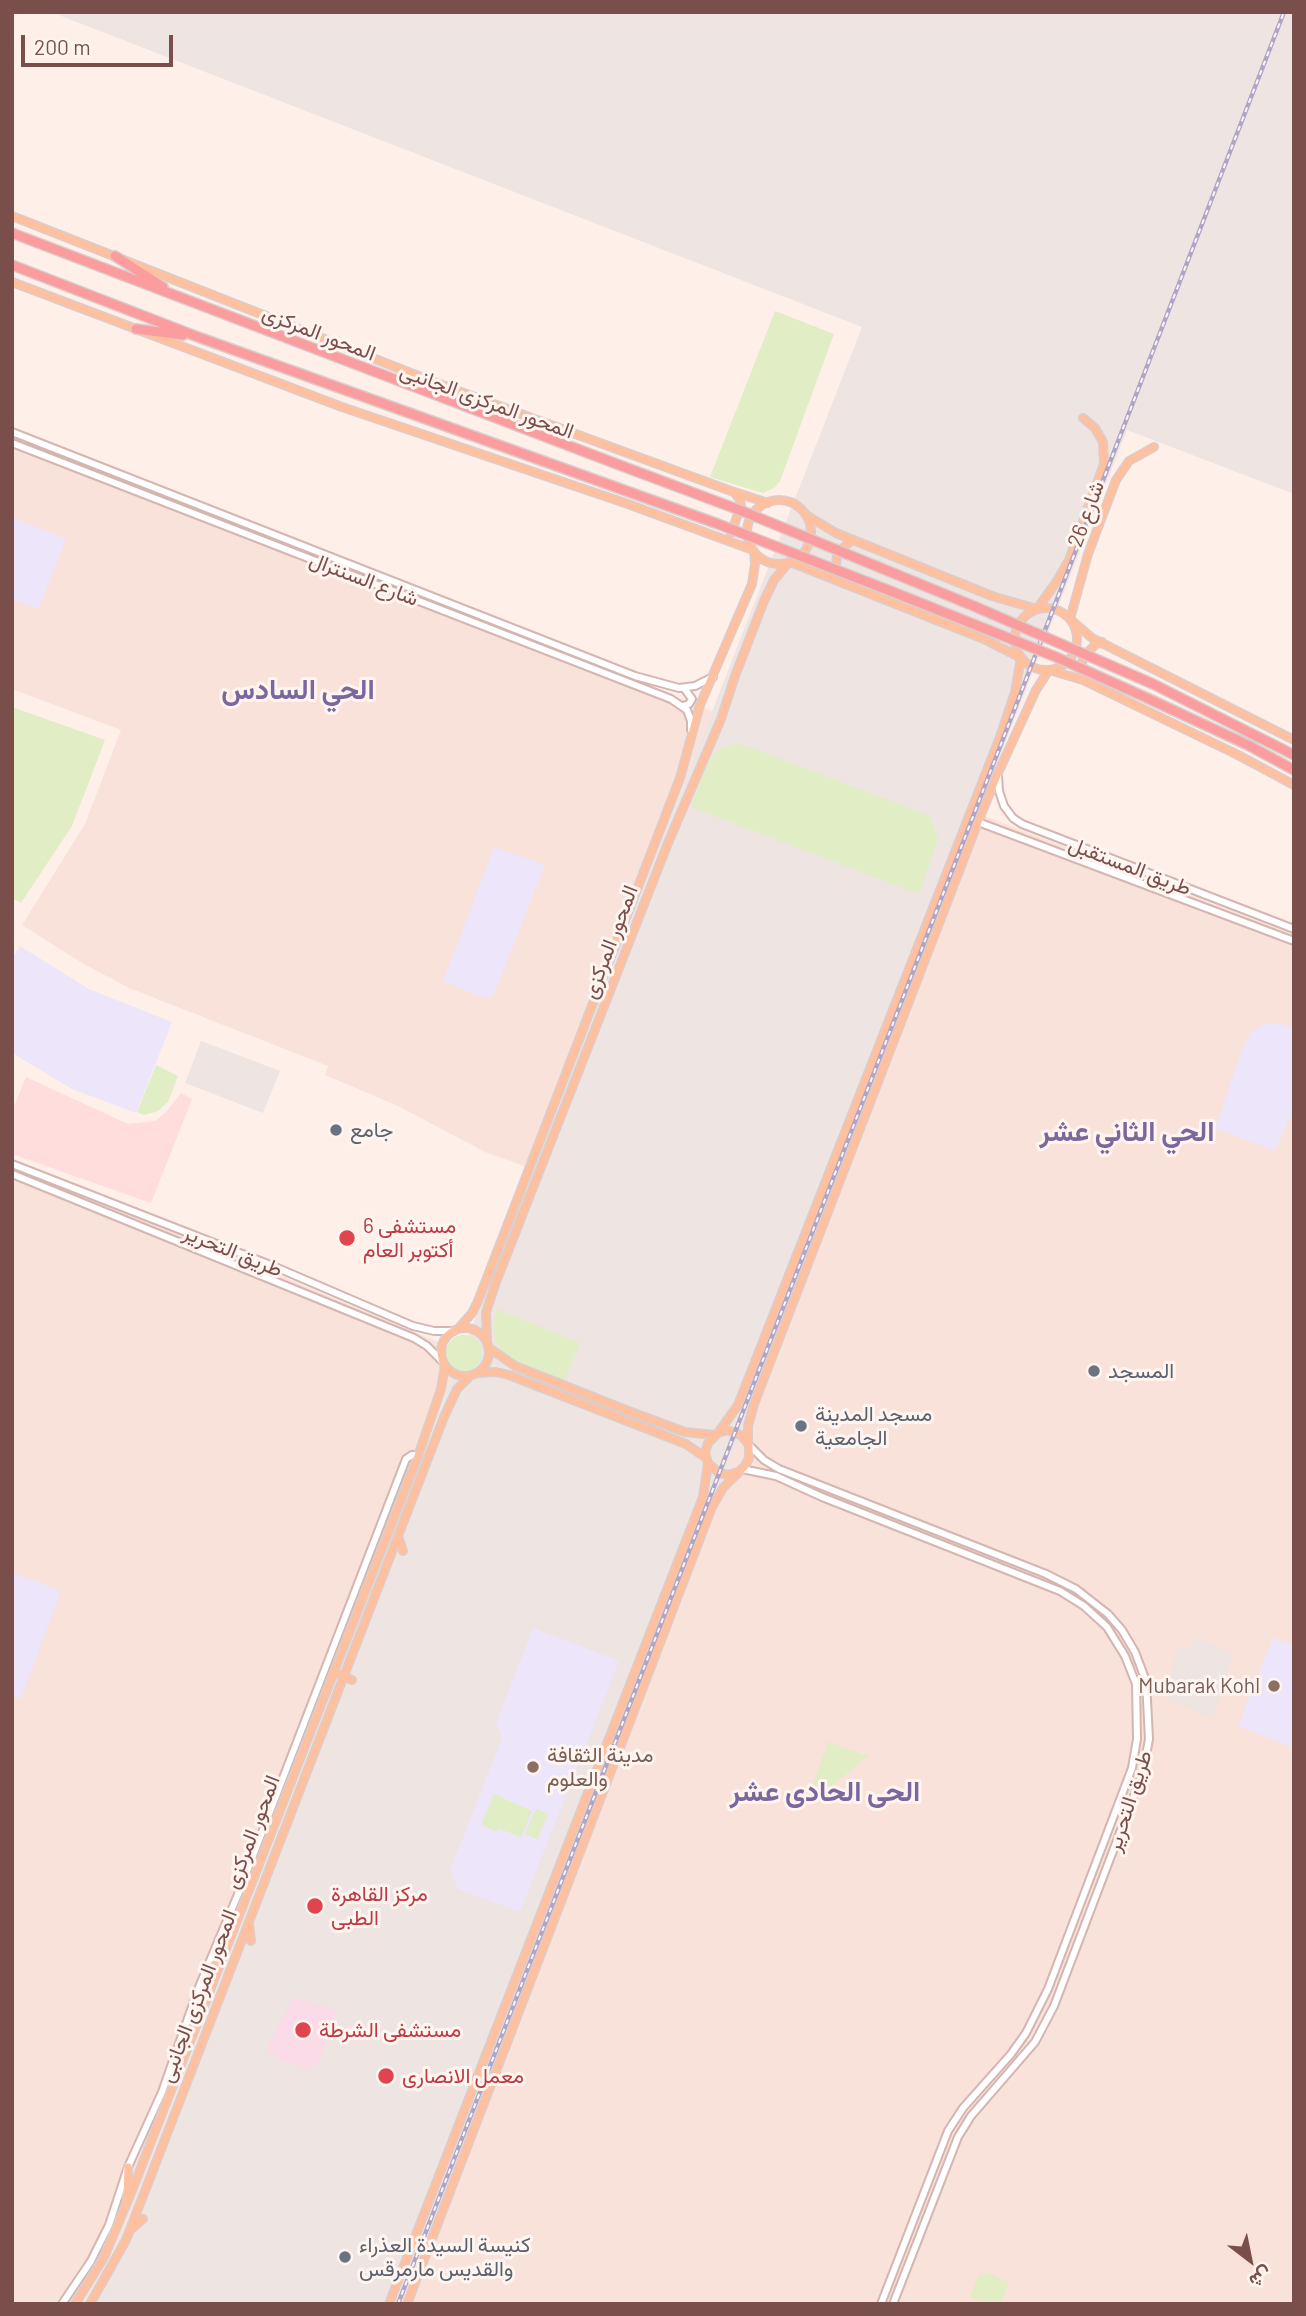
<!DOCTYPE html>
<meta charset="utf-8">
<style>
body{margin:0}
#map{position:relative;width:1306px;height:2316px;overflow:hidden;background:#fef0e9;font-family:Barlow,Vazirmatn,sans-serif}
canvas{display:block}
.frame{position:absolute;inset:0;border:14px solid #7a4e4a;pointer-events:none}
.north{position:absolute;left:1215px;top:2225px;width:70px;height:70px;-webkit-text-stroke:5px #fff5f0;paint-order:stroke;rotate:148deg;font-size:19px;font-weight:700;line-height:28px;text-align:center;color:#7a4e4a}
.north::after{content:'';display:block;margin:auto;width:24px;height:32px;background:#7a4e4a;clip-path:polygon(50% 0,100% 100%,50% 72%,0 100%)}
.scale{position:absolute;left:21px;top:35px;width:152px;height:32px;box-sizing:border-box;border:4px solid #7a4e4a;border-top:0;padding-left:9px;font-size:21px;line-height:24px;white-space:nowrap;color:#7a4e4a;-webkit-text-stroke:5px #fff5f0;paint-order:stroke}
</style>
<div id="map">
<canvas width="1306" height="2316"></canvas>
<div class="frame"></div>
<div class="north">ش</div>
<div class="scale">200 m</div>
</div>
<script>
const g = document.querySelector('canvas').getContext('2d');
g.lineJoin = 'round';
function fill(path, color) { g.fillStyle = color; g.fill(path, 'evenodd'); }
const toPath = rows => new Path2D(rows.map(r => 'M' + r).join(''));
function strokePath(path, color, width, dash) { g.strokeStyle = color; g.lineWidth = width; g.lineCap = dash ? 'butt' : 'round'; g.setLineDash(dash || []); g.stroke(path); }
function label(font, color, halo, rows, align = 'center') {
  g.font = font + ' Barlow,Vazirmatn,sans-serif'; g.lineWidth = 6; g.setLineDash([]); g.textBaseline = 'middle'; g.strokeStyle = halo; g.fillStyle = color; for (const [text, x, y, turn = 0] of rows) {
    g.save(); g.translate(x, y); g.rotate((+turn || 0) * Math.PI / 180); g.textAlign = isNaN(turn) ? turn : align; if (halo) g.strokeText(text, 0, 0); g.fillText(text, 0, 0); g.restore();
  }
}
fill(toPath([
 [12,437,712,711,535,1170,485,1152,398,1106,325,1075,328,1066,129,988,82,963,22,925,85,824,121,730,12,689],
 [977,813,1294,935,1294,2304,399,2304,574,1848,733,1454,830,1192],
 [12,1167,191,1238,462,1352,125,2228,111,2257,83,2304,12,2304]
]), '#f8e2d9');
fill(toPath([
 [26,1077,128,1124,155,1121,166,1112,181,1093,192,1099,151,1203,12,1154,12,1111]
]), '#fedddc');
fill(toPath([
 [51,12,1294,12,1294,494,1127,430,830,1192,733,1454,574,1848,399,2304,83,2304,111,2257,125,2228,462,1352,862,327],
 [201,1041,280,1071,263,1113,185,1083],
 [1195,1637,1234,1653,1212,1718,1169,1700,1170,1677,1179,1645,1192,1649]
]), '#eee4e2');
fill(toPath([
 [12,517,66,539,38,609,12,599],
 [494,847,545,865,494,994,490,997,479,996,443,981],
 [20,946,89,989,172,1022,136,1113,72,1089,12,1053,12,958],
 [1265,1023,1278,1023,1294,1029,1294,1108,1275,1151,1215,1128,1242,1049,1252,1031],
 [12,1572,61,1591,21,1699,12,1696],
 [533,1628,619,1661,520,1912,458,1889,450,1870,502,1738,496,1723],
 [1273,1637,1294,1645,1294,1748,1238,1726]
]), '#ede5fa');
fill(toPath([
 [294,1997,337,2010,318,2065,306,2067,283,2061,266,2050]
]), '#fcdbe8');
fill(toPath([
 [775,311,834,334,780,481,774,488,763,493,710,477],
 [12,707,105,740,72,826,21,903,12,898],
 [739,743,930,816,938,839,919,894,691,807,709,760,722,747],
 [156,1065,178,1076,168,1102,158,1111,144,1115,137,1112],
 [497,1309,580,1343,564,1381,508,1357,501,1351,496,1341,493,1326],
 '446 1353a18 18 0 1 1 36 0a18 18 0 1 1-36 0Z',
 [828,1742,868,1756,828,1789,813,1784],
 [494,1794,532,1811,521,1837,498,1828,496,1831,481,1825],
 [536,1809,548,1814,537,1839,525,1834],
 [986,2272,1009,2283,1000,2304,989,2304,970,2297,979,2274,984,2276]
]), '#e0edc5');
const minor = toPath([
 [12,432,635,676,679,688,695,686,713,677],
 [12,443,671,699,687,710,691,721,691,730],
 [683,706,689,704,692,699,684,688],
 [998,776,999,791,1004,806,1013,818,1022,824,1294,929],
 [978,822,1294,941],
 [12,1164,273,1266,413,1326,434,1331,454,1331],
 [12,1174,414,1338,427,1346,442,1361],
 [749,1445,764,1460,779,1469,1046,1574,1076,1589,1108,1614,1122,1630,1135,1652,1146,1681,1149,1739,1143,1772,1054,2006,1035,2042,971,2116,958,2137,893,2304],
 [742,1469,776,1476,822,1497,1060,1591,1084,1606,1107,1627,1125,1656,1136,1684,1137,1739,1132,1768,1048,1989,1026,2033,1011,2054,963,2108,948,2131,881,2304],
 [62,2304,91,2261,109,2225,128,2167,162,2092,199,1987,239,1892,406,1459,412,1455,418,1456]
]);
const major = toPath([
 [12,216,431,381,731,491,768,503],
 [12,282,342,407,625,503,753,550],
 [1154,447,1129,461,1116,480,1088,554,1070,619,1092,638,1294,740],
 '747 532a32 32 0 1 1 64 0a32 32 0 1 1-64 0Z',
 [806,515,836,533,992,596,1037,609,1057,581,1069,560,1104,464,1103,442,1095,428,1083,418],
 [731,533,741,506,740,500,735,493],
 [835,573,837,556,847,544,853,540],
 '1015 639a31 31 0 1 1 62 0a31 31 0 1 1-62 0Z',
 [1083,680,1082,663,1084,656,1095,645,1102,642],
 '441 1352a24 24 0 1 1 48 0a24 24 0 1 1-48 0Z',
 [458,1329,472,1313,478,1301,680,778,700,705,752,584,755,564,754,551],
 [487,1343,486,1312,496,1282,668,843,721,719,735,676,764,601,774,580,789,562],
 [488,1347,515,1366,631,1412,685,1432,714,1435],
 [476,1373,496,1372,509,1375,686,1444,706,1458],
 [718,1433,738,1405,1000,737,1015,692,1021,658,984,639,790,562],
 [748,1442,748,1426,754,1404,978,822,998,773,1036,690,1049,670,1083,680,1238,755,1294,785],
 [398,1536,403,1551],
 [340,1675,352,1680],
 [249,1924,251,1941],
 [206,1970,221,1960],
 [127,2198,128,2167],
 [130,2230,143,2219],
 [75,2304,104,2257,133,2188,418,1456,441,1389,445,1365],
 [90,2304,126,2240,444,1417,457,1389,471,1375],
 [389,2304,703,1497,708,1463],
 [407,2304,712,1507,723,1488,745,1466,749,1458,749,1445,741,1435,727,1430,718,1433,708,1443,705,1453,708,1463,719,1473,728,1475,738,1472]
]);
const highway = toPath([
 [12,233,614,463],
 [115,256,163,287],
 [12,265,198,337,607,484],
 [136,329,183,335],
 [1153,684,1294,755],
 [1147,698,1248,745,1294,770]
]);
strokePath(minor, '#d4b5b0', 10);
strokePath(major, '#dacdcc', 10);
strokePath(highway, '#dacdcc', 12);
strokePath(minor, '#fff', 6);
strokePath(major, '#ffc09f', 7);
strokePath(highway, '#fb9d9e', 9);
const rail = toPath([
 [398,2304,1284,12]
]);
strokePath(rail, '#aea5c9', 4.5);
strokePath(rail, '#fff5f0', 2, [5]);
const highwayBridge = toPath([
 [614,463,742,511,976,607,1153,684],
 [607,484,718,524,888,590,1056,657,1147,698]
]);
strokePath(highwayBridge, '#dacdcc', 12, []);
strokePath(highwayBridge, '#fb9d9e', 9);
for (const [x, y, r, color] of [
 [336,1130,7,"#6b7280"],
 [347,1238,9,"#e0444e"],
 [1094,1371,7,"#6b7280"],
 [801,1426,7,"#6b7280"],
 [1274,1686,7,"#8d6e63"],
 [533,1767,7,"#8d6e63"],
 [315,1906,9,"#e0444e"],
 [303,2030,9,"#e0444e"],
 [386,2076,9,"#e0444e"],
 [345,2257,7,"#6b7280"]
]) { const dot = new Path2D(); dot.arc(x, y, r, 0, 2 * Math.PI); g.fillStyle = color; g.fill(dot); strokePath(dot, '#fff5f0', 2.5); }
label('21px', '#7a4e4a', '#fff5f0', [
 ["المحور المركزى",319,333,21],
 ["المحور المركزى الجانبى",487,401,20],
 ["شارع 26",1086,514,-70],
 ["شارع السنترال",364,579,21],
 ["طريق المستقبل",1130,866,21],
 ["المحور المركزى",610,942,-69],
 ["طريق التحرير",233,1251,22],
 ["طريق التحرير",1129,1801,-72],
 ["المحور المركزى",252,1832,-69],
 ["المحور المركزى الجانبى",198,1996,-69]
]);
label('21px', '#5b616d', '#fff5f0', [
 ["جامع",350,1130],
 ["المسجد",1108,1371],
 ["مسجد المدينة",815,1414],
 ["الجامعية",815,1438],
 ["كنيسة السيدة العذراء",359,2245],
 ["والقديس مارمرقس",359,2269]
], 'left');
label('21px', '#be3a42', '#fff5f0', [
 ["مستشفى 6",363,1226],
 ["أكتوبر العام",363,1250],
 ["مركز القاهرة",331,1894],
 ["الطبى",331,1918],
 ["مستشفى الشرطة",319,2030],
 ["معمل الانصارى",402,2076]
], 'left');
label('21px', '#785e54', '#fff5f0', [
 ["Mubarak Kohl",1260,1686],
 ["مدينة الثقافة",547,1755,"left"],
 ["والعلوم",547,1779,"left"]
], 'right');
label('bold 28px', '#7b669d', '#fff5f0', [
 ["الحي السادس",298,690],
 ["الحي الثاني عشر",1127,1132],
 ["الحى الحادى عشر",825,1792]
]);
</script>
